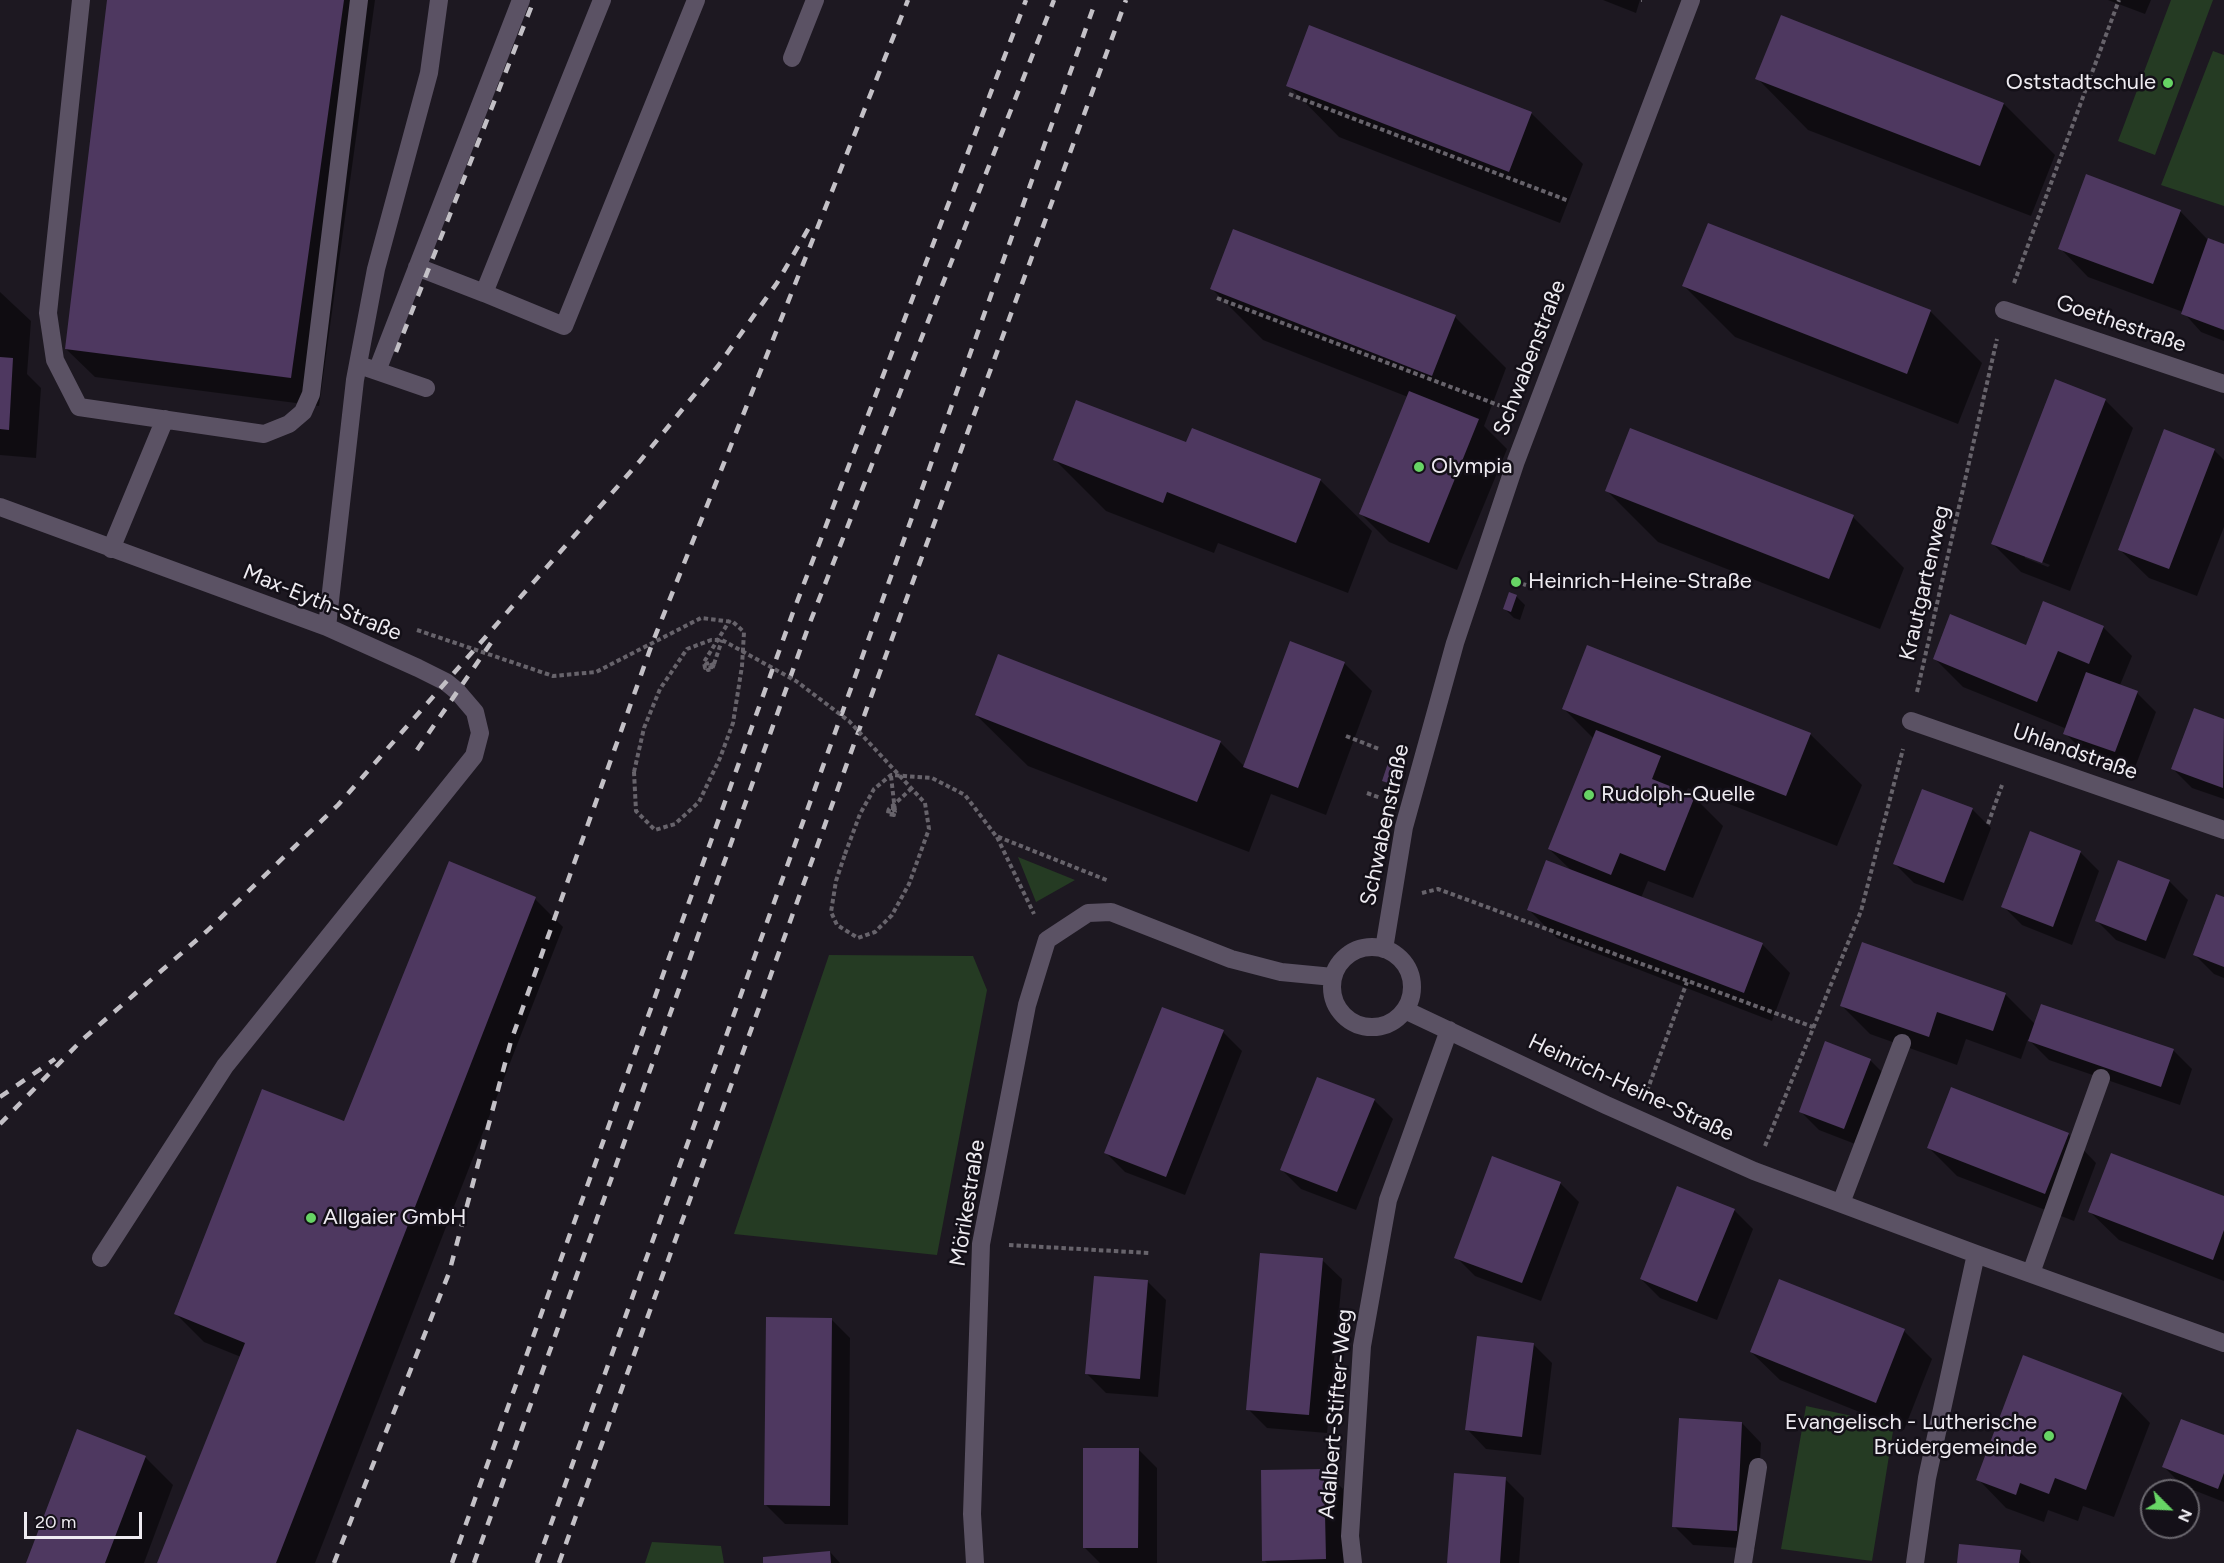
<!DOCTYPE html>
<meta charset="utf-8">
<style>
body{margin:0}
#map{position:relative;width:2224px;height:1563px;overflow:hidden;background:#1d1821;font-family:Figtree,sans-serif}
canvas{display:block}
.north{position:absolute;left:2140px;top:1479px;width:60px;height:60px;box-sizing:border-box;background:#141018;border:2px solid #6b686f;border-radius:50%;rotate:114deg;font-size:16px;font-weight:700;line-height:24px;text-align:center;color:#eeebf1}
.north::after{content:'';display:block;margin:auto;width:21px;height:27px;background:#67d465;clip-path:polygon(50% 0,100% 100%,50% 72%,0 100%)}
.scale{position:absolute;left:24px;top:1512px;width:118px;height:27px;box-sizing:border-box;border:3px solid #eeebf1;border-top:0;padding-left:8px;font-size:18px;line-height:21px;white-space:nowrap;color:#eeebf1;-webkit-text-stroke:4px #141018;paint-order:stroke}
</style>
<div id="map">
<canvas width="2224" height="1563"></canvas>
<div class="north">N</div>
<div class="scale">20 m</div>
</div>
<script>
const g = document.querySelector('canvas').getContext('2d');
g.lineJoin = 'round';
function fill(path, color) { g.fillStyle = color; g.fill(path, 'evenodd'); }
const toPath = rows => new Path2D(rows.map(r => 'M' + r).join(''));
function strokePath(path, color, width, dash) { g.strokeStyle = color; g.lineWidth = width; g.lineCap = dash ? 'butt' : 'round'; g.setLineDash(dash || []); g.stroke(path); }
function label(font, color, halo, rows, align = 'center') {
  g.font = font + ' Figtree,sans-serif'; g.lineWidth = 5; g.setLineDash([]); g.textBaseline = 'middle'; g.strokeStyle = halo; g.fillStyle = color; for (const [text, x, y, turn = 0] of rows) {
    g.save(); g.translate(x, y); g.rotate((+turn || 0) * Math.PI / 180); g.textAlign = isNaN(turn) ? turn : align; if (halo) g.strokeText(text, 0, 0); g.fillText(text, 0, 0); g.restore();
  }
}
fill(toPath([
 [2171,0,2213,0,2155,155,2118,141],
 [2213,51,2224,55,2224,206,2161,185],
 [1018,857,1075,880,1036,902],
 [829,955,973,956,987,990,937,1255,734,1234],
 [1806,1406,1894,1425,1872,1561,1781,1549],
 [652,1542,721,1546,724,1563,645,1563]
]), '#253b23');
fill(toPath([
 [109,0,375,0,319,406,95,377,66,349],
 [1603,0,1640,0,1636,13],
 [2108,0,2151,0,2145,14],
 [1782,17,2004,104,2055,155,2031,216,1808,130,1757,78],
 [1288,85,1531,113,1583,164,1560,223,1339,137],
 [2180,211,2208,240,2224,245,2224,341,2201,332,2183,312,2088,277,2060,248],
 [1708,225,1931,312,1982,363,1958,424,1735,337,1684,286],
 [1212,289,1455,317,1506,368,1484,426,1507,449,1457,570,1389,542,1361,514,1408,397,1263,340],
 [0,292,31,321,27,374,41,388,36,458,0,455],
 [2105,400,2133,428,2070,591,2021,572,1993,544],
 [2025,555,2050,565,2048,567,2025,558],
 [1187,444,1320,480,1372,531,1348,593,1218,543,1214,553,1106,511,1055,460],
 [2214,450,2224,460,2224,527,2197,596,2149,578,2120,550],
 [1607,491,1853,517,1904,568,1880,629,1658,542],
 [1516,596,1525,605,1520,620,1514,618,1505,609],
 [2103,627,2132,656,2120,685,2137,693,2156,712,2134,770,2084,752,2065,733,2067,729,1963,687,1934,658,2027,647],
 [1344,663,1372,691,1326,815,1271,794,1249,852,1028,766,976,715,1220,742,1245,767],
 [1564,709,1810,734,1862,785,1837,846,1688,788,1685,794,1694,797,1723,826,1693,898,1648,881,1641,898,1762,944,1790,973,1772,1021,1557,938,1529,910,1573,872,1549,849,1594,739],
 [2195,709,2224,720,2224,799,2192,788,2173,769],
 [1397,764,1406,773,1400,792,1393,789,1384,780],
 [1972,809,1991,828,1963,901,1914,883,1895,864],
 [2080,852,2099,871,2072,945,2022,925,2003,906],
 [2169,881,2188,900,2165,959,2116,940,2097,921],
 [535,899,563,927,315,1563,158,1563,241,1357,204,1342,176,1314,345,1123],
 [2224,899,2224,978,2214,974,2195,955],
 [2005,994,2035,1024,2173,1050,2192,1069,2180,1105,2049,1060,2028,1039,2021,1059,1966,1039,1957,1065,1870,1034,1842,1006],
 [1223,1032,1242,1051,1185,1195,1125,1172,1106,1153],
 [1870,1060,1889,1079,1863,1147,1819,1130,1800,1111],
 [1374,1100,1393,1119,1356,1210,1301,1189,1282,1170],
 [2068,1134,2096,1163,2074,1221,1957,1176,1929,1148],
 [1560,1183,1579,1202,1541,1301,1475,1276,1456,1257],
 [2224,1198,2224,1281,2119,1240,2090,1212],
 [1734,1210,1753,1229,1717,1320,1660,1298,1641,1279],
 [1322,1260,1342,1279,1327,1433,1267,1428,1248,1409],
 [1147,1281,1166,1300,1158,1397,1106,1393,1087,1374],
 [831,1319,850,1338,848,1525,785,1524,766,1505],
 [1904,1331,1932,1359,1904,1430,1780,1380,1751,1352],
 [1533,1344,1552,1363,1541,1455,1486,1449,1467,1429],
 [2023,1357,2122,1394,2150,1423,2114,1517,2083,1506,2078,1521,2048,1510,2044,1522,2006,1508,1978,1479],
 [1742,1423,1761,1443,1755,1549,1693,1545,1674,1526],
 [2224,1437,2224,1502,2183,1486,2164,1467],
 [1138,1449,1157,1468,1157,1563,1100,1563,1084,1547],
 [145,1457,173,1485,144,1563,28,1563],
 [1324,1470,1343,1489,1344,1563,1267,1563,1264,1560],
 [1505,1479,1524,1498,1519,1563,1449,1563],
 [830,1552,840,1563,765,1563],
 [2020,1552,2031,1563,1958,1563]
]), '#0007');
fill(toPath([
 [107,0,344,0,291,378,65,349],
 [1781,15,2004,103,1980,166,1755,79],
 [1309,25,1532,112,1509,172,1286,86],
 [2086,174,2181,210,2153,284,2058,249],
 [1708,223,1931,310,1907,374,1682,286],
 [1233,229,1456,315,1432,376,1210,289],
 [2208,238,2224,244,2224,330,2181,314],
 [0,357,13,358,9,430,0,429],
 [2055,379,2106,399,2042,563,1991,544],
 [1409,391,1479,419,1429,543,1359,514],
 [1076,400,1186,442,1192,428,1321,479,1296,543,1167,492,1163,503,1053,460],
 [1630,428,1854,515,1829,579,1605,491],
 [2164,429,2215,449,2169,569,2118,550],
 [1509,592,1517,595,1511,612,1503,609],
 [2043,601,2104,626,2089,664,2058,651,2037,702,1933,659,1950,614,2026,645],
 [1290,641,1345,662,1298,788,1243,767],
 [1587,645,1811,733,1786,796,1562,709],
 [998,654,1221,741,1197,802,975,715],
 [2086,672,2138,691,2115,752,2063,734],
 [2194,708,2224,719,2223,788,2171,769],
 [1596,730,1661,756,1652,779,1695,796,1665,871,1620,853,1611,875,1548,849],
 [1389,760,1398,762,1391,784,1382,781],
 [1922,789,1973,808,1944,883,1893,864],
 [2030,831,2081,851,2053,927,2001,907],
 [1546,860,1763,943,1744,993,1527,910],
 [2118,860,2170,880,2146,941,2095,921],
 [449,861,536,897,276,1563,157,1563,245,1343,174,1314,262,1089,344,1121],
 [2216,894,2224,897,2224,967,2193,955],
 [1862,942,2006,993,1993,1031,1937,1012,1929,1037,1840,1006],
 [2041,1004,2174,1049,2161,1087,2028,1041],
 [1162,1007,1224,1030,1166,1177,1104,1153],
 [1825,1041,1871,1059,1844,1129,1799,1112],
 [1317,1077,1375,1099,1337,1192,1280,1170],
 [1951,1087,2069,1133,2045,1194,1927,1148],
 [2111,1153,2224,1196,2224,1230,2213,1260,2088,1212],
 [1492,1156,1561,1182,1522,1283,1454,1258],
 [1677,1186,1735,1209,1697,1302,1640,1279],
 [1260,1253,1323,1258,1309,1415,1246,1410],
 [1094,1276,1148,1280,1140,1379,1085,1374],
 [1779,1279,1905,1329,1876,1403,1750,1352],
 [766,1317,832,1318,830,1506,764,1505],
 [1477,1336,1534,1343,1522,1437,1465,1430],
 [2023,1355,2122,1393,2086,1490,2055,1478,2049,1494,2020,1483,2016,1495,1976,1480],
 [1679,1418,1742,1422,1737,1531,1672,1527],
 [2181,1419,2224,1435,2224,1473,2218,1489,2162,1467],
 [77,1429,146,1456,105,1563,26,1563],
 [1083,1448,1139,1448,1138,1548,1083,1548],
 [1324,1469,1326,1559,1262,1561,1261,1470],
 [1454,1473,1506,1477,1500,1563,1447,1563],
 [1959,1544,2021,1550,2019,1563,1957,1563],
 [830,1551,831,1563,763,1563,763,1557]
]), '#4e3860');
strokePath(toPath([
 [1641,0,1642,0],
 [1289,94,1569,201],
 [2014,283,2119,0],
 [1217,298,1506,408],
 [1516,582,1526,585],
 [417,630,553,676,596,672,701,618,733,622,744,632,742,666,733,723,720,758,699,802,675,824,655,830,636,811,634,772],
 [714,664,722,640],
 [713,667,705,668,704,662,730,620],
 [1917,692,1997,339],
 [1346,736,1379,749],
 [891,776,895,811,894,814,888,814,889,808,893,808],
 [1367,793,1381,798],
 [1988,824,2002,785],
 [997,837,1034,914],
 [845,854,860,814,874,789,891,775,932,778,965,795,996,836,1109,881],
 [1422,893,1438,889,1813,1027],
 [1647,1091,1687,982],
 [1765,1146,1861,911,1903,749],
 [1009,1245,1149,1253]
]), '#67636b', 4, [4.5, 3]);
strokePath(toPath([
 [81,0,48,313,55,360,79,407,264,434,289,424,303,412,311,394,359,0],
 [602,0,484,293,564,326,696,0],
 [792,58,815,0],
 [417,267,484,293],
 [2004,310,2224,384],
 [365,367,426,388],
 [377,371,521,0],
 [0,507,327,627,418,668,446,682,457,691,475,712,480,733,474,756,225,1066,101,1258],
 [111,549,165,419],
 [327,627,355,380,376,269,429,73,439,0],
 [1911,721,2224,830],
 '1332 987a40 40 0 1 1 80 0a40 40 0 1 1-80 0Z',
 [1384,949,1404,827,1455,643,1516,461,1691,0],
 [1405,1010,1606,1105,1754,1171,1976,1254,2224,1343],
 [1841,1203,1902,1043],
 [2031,1273,2101,1078],
 [975,1563,972,1514,981,1244,1027,1005,1047,940,1088,913,1111,912,1231,959,1281,972,1333,977],
 [1353,1563,1350,1536,1362,1346,1388,1200,1449,1030],
 [1743,1563,1758,1467],
 [1915,1563,1927,1478,1976,1254]
]), '#5b5264', 18);
strokePath(toPath([
 [396,352,534,0],
 [417,750,495,637],
 [0,1097,55,1059],
 [0,1124,82,1040,207,931,338,805,640,461,718,366,777,283,811,224],
 [334,1563,449,1273,511,1041,652,644,908,0],
 [452,1563,792,615,1026,0],
 [474,1563,809,625,1054,0],
 [537,1563,869,638,1096,0],
 [559,1563,890,644,1126,0]
]), '#c3c0c6', 4.5, [10, 10]);
strokePath(toPath([
 [713,667,711,662,706,664,708,670,712,669,714,664],
 [634,772,644,728,660,689,687,649,711,640,722,640,796,681,849,721,925,803,929,829,909,884,892,915,875,932,858,938,837,925,831,912,836,881,845,854],
 [893,808,895,812,894,815,888,814,889,809,912,788]
]), '#67636b', 4, [4.5, 3]);
for (const [x, y, r, color] of [
 [2168,83,6,"#67d465"],
 [1419,467,6,"#67d465"],
 [1516,582,6,"#67d465"],
 [1589,795,6,"#67d465"],
 [311,1218,6,"#67d465"],
 [2049,1436,6,"#67d465"]
]) { const dot = new Path2D(); dot.arc(x, y, r, 0, 2 * Math.PI); g.fillStyle = color; g.fill(dot); strokePath(dot, '#141018', 2); }
label('22px', '#eeebf1', '#141018', [
 ["Oststadtschule",2156,83,"right"],
 ["Olympia",1431,467],
 ["Heinrich-Heine-Straße",1528,582],
 ["Rudolph-Quelle",1601,795],
 ["Allgaier GmbH",323,1218],
 ["Evangelisch - Lutherische",2037,1423,"right"],
 ["Brüdergemeinde",2037,1448,"right"]
], 'left');
label('22px', '#eeebf1', '#141018', [
 ["Goethestraße",2121,324,19],
 ["Schwabenstraße",1530,358,-69],
 ["Krautgartenweg",1925,583,-77],
 ["Max-Eyth-Straße",322,603,22],
 ["Uhlandstraße",2075,752,19],
 ["Schwabenstraße",1385,825,-78],
 ["Heinrich-Heine-Straße",1631,1088,25],
 ["Mörikestraße",968,1203,-81],
 ["Adalbert-Stifter-Weg",1336,1414,-85]
]);
</script>
